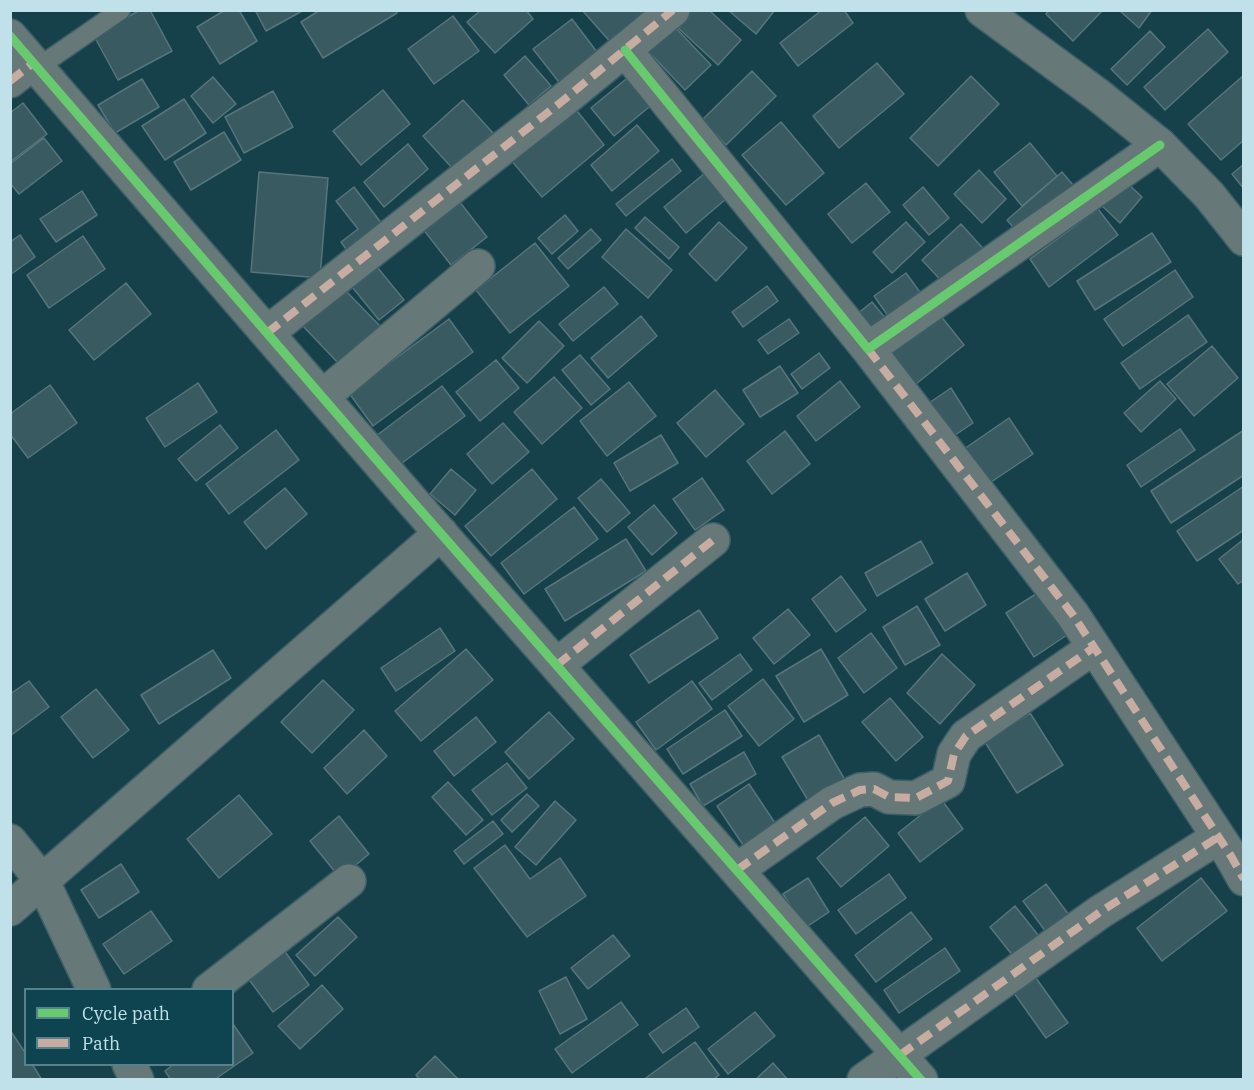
<!DOCTYPE html>
<style>
body{margin:0}
#map{position:relative;width:1254px;height:1090px;overflow:hidden;background:#16414a;font-family:"IBM Plex Serif",serif}
canvas{display:block}
.frame{position:absolute;inset:0;border:12px solid #c1e1ea;pointer-events:none}
.legend{position:absolute;left:24px;top:988px;width:210px;height:78px;box-sizing:border-box;background:#0e4350;border:2px solid #56828e;margin:0;padding:8px 10px;list-style:none;font-size:18px;color:#c1e1ea}
.legend li{display:flex;align-items:center;gap:12px;height:30px}
.legend b{width:30px;border:2px solid #56828e}
</style>
<div id="map">
<canvas width="1254" height="1090"></canvas>
<div class="frame"></div>
<ul class="legend">
<li><b style="height:8px;background:#67ca6e"></b>Cycle path</li>
<li><b style="height:8px;background:#c7aca2"></b>Path</li>
</ul>
</div>
<script>
const g = document.querySelector('canvas').getContext('2d');
g.lineJoin = 'round';
function fill(path, color) { g.fillStyle = color; g.fill(path, 'evenodd'); }
const toPath = rows => new Path2D(rows.map(r => 'M' + r).join(''));
function strokePath(path, color, width, dash) { g.strokeStyle = color; g.lineWidth = width; g.lineCap = dash ? 'butt' : 'round'; g.setLineDash(dash || []); g.stroke(path); }
const building = toPath([
 [140,10,150,10,172,51,118,80,94,36,140,10],
 [225,10,239,10,257,41,220,64,197,27,225,10],
 [255,10,304,10,266,31,255,10],
 [320,10,396,10,397,13,323,58,301,22,320,10],
 [481,10,526,10,533,19,495,53,467,22,481,10],
 [582,10,640,10,644,15,613,45,582,10],
 [686,10,709,10,741,40,718,65,674,24,686,10],
 [728,10,775,10,756,34,728,10],
 [822,10,844,10,853,23,798,66,780,43,822,10],
 [1049,10,1103,10,1073,41,1046,14,1049,10],
 [1119,10,1152,10,1139,28,1119,10],
 [453,16,479,51,434,84,408,49,453,16],
 [572,19,600,56,562,86,533,49,572,19],
 [672,24,711,65,685,90,646,49,672,24],
 [1208,29,1228,52,1165,110,1144,87,1208,29],
 [1150,31,1165,47,1127,85,1111,69,1150,31],
 [525,56,551,86,529,105,504,75,525,56],
 [877,63,904,94,839,148,813,116,877,63],
 [637,70,660,98,614,136,591,108,637,70],
 [752,71,776,96,726,145,702,120,752,71],
 [1244,75,1244,140,1221,160,1188,124,1244,75],
 [971,76,999,104,938,166,910,138,971,76],
 [213,77,236,104,213,123,191,96,213,77],
 [142,79,159,107,115,133,98,105,142,79],
 [383,90,410,124,361,165,333,131,383,90],
 [273,91,293,127,244,153,225,117,273,91],
 [184,99,206,133,165,160,142,126,184,99],
 [463,100,493,133,453,169,423,136,463,100],
 [23,103,47,134,10,162,10,113,23,103],
 [574,107,604,145,542,197,511,160,574,107],
 [781,122,824,173,786,205,742,155,781,122],
 [637,125,659,151,612,191,591,165,637,125],
 [224,132,241,160,191,190,174,162,224,132],
 [44,138,62,161,19,194,10,183,10,164,44,138],
 [1030,143,1057,176,1022,206,994,172,1030,143],
 [408,144,428,169,384,207,364,182,408,144],
 [672,159,681,171,626,216,616,204,672,159],
 [1244,164,1244,189,1232,174,1244,164],
 [979,170,1006,199,982,223,954,194,979,170],
 [259,172,328,178,320,278,251,272,259,172],
 [1062,172,1079,192,1024,240,1007,220,1062,172],
 [705,173,726,199,686,233,664,207,705,173],
 [1122,178,1142,197,1120,223,1099,203,1122,178],
 [866,183,890,212,852,243,828,214,866,183],
 [354,187,385,228,354,260,341,242,358,229,336,201,354,187],
 [923,187,949,218,929,235,903,205,923,187],
 [82,191,97,215,56,242,40,219,82,191],
 [459,201,487,237,451,265,423,229,459,201],
 [1098,209,1118,235,1049,287,1030,259,1098,209],
 [565,215,578,231,552,254,538,238,565,215],
 [645,217,679,247,669,259,635,228,645,217],
 [719,222,747,248,716,281,689,254,719,222],
 [906,222,925,242,892,273,873,252,906,222],
 [961,224,988,254,949,289,922,260,961,224],
 [591,229,601,240,568,269,558,258,591,229],
 [626,229,672,270,648,298,602,257,626,229],
 [1152,233,1171,262,1095,310,1077,281,1152,233],
 [20,235,35,257,10,275,10,242,20,235],
 [83,236,105,269,49,308,27,275,83,236],
 [535,243,569,286,510,333,476,290,535,243],
 [373,262,404,300,379,320,348,282,373,262],
 [1175,270,1193,297,1123,346,1104,319,1175,270],
 [906,273,925,299,893,323,874,296,906,273],
 [126,283,151,314,94,360,69,330,126,283],
 [341,286,380,326,340,365,301,324,341,286],
 [767,286,778,301,743,327,732,312,767,286],
 [604,287,618,304,573,341,559,324,604,287],
 [872,302,886,319,865,336,851,319,872,302],
 [932,305,964,345,916,384,884,343,932,305],
 [1188,315,1207,342,1140,389,1121,363,1188,315],
 [641,316,657,336,608,378,591,358,641,316],
 [449,319,473,352,373,426,349,393,449,319],
 [789,319,799,333,768,354,758,340,789,319],
 [539,321,564,346,527,383,502,358,539,321],
 [1212,346,1238,378,1194,416,1167,384,1212,346],
 [819,353,830,368,802,389,791,374,819,353],
 [580,355,610,389,591,405,562,370,580,355],
 [496,360,519,388,480,421,456,392,496,360],
 [780,366,798,393,760,417,743,390,780,366],
 [554,377,582,408,542,444,514,412,554,377],
 [840,381,860,407,816,441,797,416,840,381],
 [1160,381,1176,399,1141,432,1124,413,1160,381],
 [629,382,656,416,607,456,580,421,629,382],
 [198,383,217,412,165,447,146,418,198,383],
 [50,385,77,423,28,458,10,434,10,414,50,385],
 [442,386,465,416,398,466,376,436,442,386],
 [951,388,973,423,949,439,926,405,951,388],
 [715,390,744,424,706,457,677,423,715,390],
 [1009,418,1033,454,988,484,964,449,1009,418],
 [503,423,529,452,492,484,467,454,503,423],
 [220,425,238,448,196,481,178,459,220,425],
 [1180,429,1195,450,1141,487,1127,465,1180,429],
 [276,430,299,460,229,514,206,484,276,430],
 [1244,430,1244,475,1171,523,1151,491,1244,430],
 [785,431,810,464,772,494,747,461,785,431],
 [661,435,678,463,630,491,614,463,661,435],
 [451,469,476,490,455,515,430,494,451,469],
 [532,469,557,499,491,556,465,526,532,469],
 [702,478,724,510,695,530,673,499,702,478],
 [601,479,630,513,607,532,578,498,601,479],
 [1244,486,1244,530,1197,561,1177,531,1244,486],
 [285,488,307,514,266,549,244,522,285,488],
 [654,505,677,533,652,555,628,527,654,505],
 [574,507,598,539,524,594,501,563,574,507],
 [626,539,646,571,565,621,545,589,626,539],
 [1244,539,1244,580,1238,584,1219,559,1244,539],
 [921,541,933,563,877,596,865,573,921,541],
 [967,573,986,605,945,631,925,599,967,573],
 [841,576,866,610,836,632,812,599,841,576],
 [1039,592,1067,635,1034,657,1006,613,1039,592],
 [917,606,940,645,905,665,883,627,917,606],
 [788,609,810,635,774,664,753,638,788,609],
 [699,610,718,638,649,683,630,655,699,610],
 [440,628,455,651,396,691,381,668,440,628],
 [871,633,897,668,864,693,838,658,871,633],
 [466,649,493,680,421,741,395,711,466,649],
 [821,649,848,695,804,722,776,676,821,649],
 [213,650,231,678,159,724,141,695,213,650],
 [740,654,752,670,712,700,699,683,740,654],
 [942,654,975,685,940,724,907,693,942,654],
 [763,679,794,719,759,746,728,706,763,679],
 [323,680,354,710,312,753,281,722,323,680],
 [29,681,49,707,10,736,10,694,29,681],
 [692,681,712,709,656,750,636,722,692,681],
 [96,689,129,730,93,758,61,717,96,689],
 [890,698,923,737,896,761,862,722,890,698],
 [725,710,742,736,683,774,667,749,725,710],
 [549,712,574,739,529,779,505,752,549,712],
 [1030,713,1063,765,1017,793,985,742,1030,713],
 [476,717,496,742,454,776,434,751,476,717],
 [364,730,387,756,347,794,324,768,364,730],
 [819,735,845,780,809,802,782,757,819,735],
 [744,752,756,774,703,806,690,784,744,752],
 [507,763,527,788,492,815,472,790,507,763],
 [448,782,483,820,466,835,432,797,448,782],
 [749,784,779,829,747,851,717,806,749,784],
 [527,794,539,806,512,832,501,820,527,794],
 [239,795,272,834,219,878,187,839,239,795],
 [941,799,963,829,920,862,898,833,941,799],
 [555,801,576,820,536,865,515,847,555,801],
 [339,816,369,854,340,878,310,841,339,816],
 [865,817,889,846,841,887,817,858,865,817],
 [493,821,503,834,464,864,454,851,493,821],
 [505,845,530,879,560,858,586,896,527,937,474,868,505,845],
 [121,864,139,892,99,918,81,890,121,864],
 [889,874,906,898,856,934,838,910,889,874],
 [808,878,829,912,805,928,783,894,808,878],
 [1201,878,1227,911,1162,961,1137,928,1201,878],
 [1046,884,1069,915,1046,932,1023,901,1046,884],
 [1015,906,1042,940,1017,961,990,927,1015,906],
 [151,911,172,941,124,974,103,944,151,911],
 [911,912,932,939,876,982,855,955,911,912],
 [338,917,357,937,315,976,296,955,338,917],
 [613,935,630,956,588,989,571,968,613,935],
 [281,946,309,985,273,1012,245,974,281,946],
 [945,948,960,971,899,1013,884,990,945,948],
 [566,977,587,1019,560,1034,539,991,566,977],
 [1036,978,1068,1023,1046,1038,1014,993,1036,978],
 [322,985,343,1009,300,1049,278,1026,322,985],
 [621,1002,638,1025,572,1073,555,1049,621,1002],
 [686,1008,699,1027,663,1053,649,1034,686,1008],
 [755,1012,775,1036,728,1074,708,1049,755,1012],
 [233,1024,253,1053,214,1080,171,1080,165,1071,174,1064,232,1064,233,1024],
 [10,1030,26,1054,26,1064,32,1064,42,1080,10,1080,10,1030],
 [695,1042,719,1075,713,1080,643,1080,695,1042],
 [435,1056,458,1079,458,1080,420,1080,416,1075,435,1056],
 [773,1063,788,1080,755,1080,773,1063]
]);
fill(building, '#3a5a62');
strokePath(building, '#56757d', 1.5);
const service = toPath([
 [37,68,121,10]
]);
const minor = toPath([
 [10,36,414,503,921,1080],
 [625,50,868,349,1160,145],
 [10,81,33,63],
 [267,333,560,103,673,10],
 [868,349,1073,615,1231,856,1244,879],
 [322,397,478,266],
 [557,665,713,540],
 [10,841,43,882,94,990],
 [737,870,832,803,860,790,874,789,889,797,916,798,948,781,954,754,966,736,1093,648],
 [10,909,441,533],
 [209,990,349,881],
 [129,1064,137,1080],
 [864,1080,1100,912,1217,838]
]);
const tertiary = toPath([
 [982,10,1098,95,1160,145,1209,195,1244,239]
]);
strokePath(service, '#3c5f66', 21);
strokePath(minor, '#3c5f66', 36);
strokePath(tertiary, '#3c5f66', 36);
strokePath(service, '#677878', 18);
strokePath(minor, '#677878', 33);
strokePath(tertiary, '#677878', 33);
strokePath(toPath([
 [10,81,33,63],
 [267,333,560,103,673,10],
 [868,349,1073,615,1231,856,1244,879],
 [557,665,713,540],
 [737,870,832,803,860,790,874,789,889,797,916,798,948,781,954,754,966,736,1093,648],
 [900,1055,1100,912,1217,838]
]), '#c7aca2', 8, [15, 8]);
strokePath(toPath([
 [10,36,414,503,921,1080],
 [625,50,868,349,1160,145]
]), '#67ca6e', 9);
</script>
